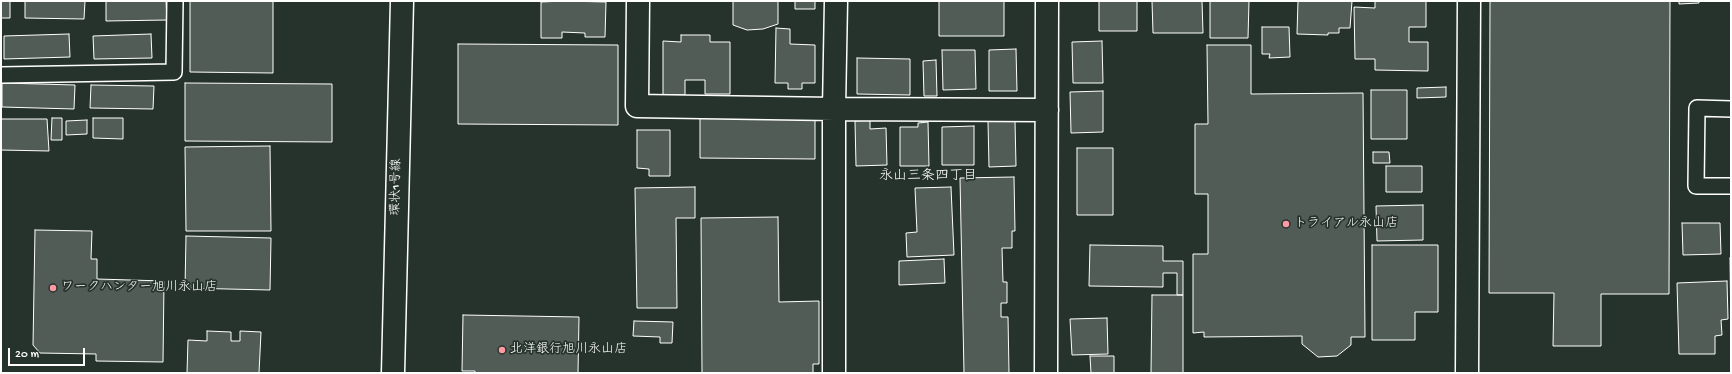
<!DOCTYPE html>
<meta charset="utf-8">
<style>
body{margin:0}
#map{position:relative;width:1732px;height:374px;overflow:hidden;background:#26332d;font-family:"Gochi Hand",sans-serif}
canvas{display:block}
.frame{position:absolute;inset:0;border:2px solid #fff;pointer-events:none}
.scale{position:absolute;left:8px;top:348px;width:77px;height:18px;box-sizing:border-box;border:2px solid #fff;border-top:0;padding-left:5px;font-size:12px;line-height:14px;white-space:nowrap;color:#fff;-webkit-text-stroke:3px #26332d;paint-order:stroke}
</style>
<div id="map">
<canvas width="1732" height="374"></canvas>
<div class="frame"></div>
<div class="scale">20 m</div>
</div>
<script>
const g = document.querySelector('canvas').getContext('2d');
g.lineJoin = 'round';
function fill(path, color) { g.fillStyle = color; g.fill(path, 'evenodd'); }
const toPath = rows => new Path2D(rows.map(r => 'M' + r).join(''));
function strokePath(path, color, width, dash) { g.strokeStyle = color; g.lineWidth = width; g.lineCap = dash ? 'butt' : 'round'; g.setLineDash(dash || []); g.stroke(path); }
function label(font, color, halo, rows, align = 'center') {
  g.font = font + ' "Gochi Hand","Klee One",sans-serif'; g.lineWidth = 3.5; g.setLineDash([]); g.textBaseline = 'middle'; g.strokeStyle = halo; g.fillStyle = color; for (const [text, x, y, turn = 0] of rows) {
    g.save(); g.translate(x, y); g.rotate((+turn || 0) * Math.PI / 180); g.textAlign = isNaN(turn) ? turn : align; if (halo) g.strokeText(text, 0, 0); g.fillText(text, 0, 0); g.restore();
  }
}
const building = toPath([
 [1,1,10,1,10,18,1,18,1,1],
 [25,1,85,1,84,19,25,18,25,1],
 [106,1,166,1,167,20,106,21,106,1],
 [190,1,273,1,273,73,190,72,190,1],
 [564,1,606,2,605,37,585,37,585,33,562,32,562,38,541,38,541,2,564,1],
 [733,1,778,1,778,24,763,29,747,30,733,25,733,1],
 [795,1,815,1,815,9,795,9,795,1],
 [939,1,1004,1,1004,36,939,36,939,1],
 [1099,1,1137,1,1137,31,1099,31,1099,1],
 [1152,1,1202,1,1203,33,1153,33,1152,1],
 [1210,1,1249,1,1248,38,1210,38,1210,1],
 [1298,1,1352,1,1350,28,1339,28,1339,33,1328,33,1328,35,1297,34,1298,1],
 [1375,1,1426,1,1426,27,1409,27,1409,42,1428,42,1428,71,1375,70,1375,59,1355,59,1354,7,1375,8,1375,1],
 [1490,1,1670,1,1669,294,1601,294,1601,346,1553,346,1554,293,1489,293,1490,1],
 [1679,1,1699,1,1699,3,1679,4,1679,1],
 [1262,27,1289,27,1290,57,1269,58,1270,54,1262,54,1262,27],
 [776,28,790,29,790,44,815,45,815,83,802,83,802,89,788,89,788,83,775,83,776,28],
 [69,34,70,57,4,59,4,36,69,34],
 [151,34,152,58,94,59,93,36,151,34],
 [681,35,710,35,710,42,730,42,730,94,705,94,705,80,685,80,685,95,663,95,663,41,681,42,681,35],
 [1102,41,1103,83,1073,83,1072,42,1102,41],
 [458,44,618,45,618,125,458,124,458,44],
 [1207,45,1251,45,1251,94,1363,93,1365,337,1351,337,1351,345,1337,356,1318,357,1302,344,1302,336,1204,337,1204,332,1193,333,1193,254,1208,254,1208,194,1195,194,1195,124,1208,124,1207,45],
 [1016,49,1017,91,989,91,989,50,1016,49],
 [942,50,975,50,976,89,943,90,942,50],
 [857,58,910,59,910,95,857,94,857,58],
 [936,60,937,96,924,96,923,61,936,60],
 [2,83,75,85,74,109,2,107,2,83],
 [185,83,332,84,332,142,185,141,185,83],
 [91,85,154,86,153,109,90,108,91,85],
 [1446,87,1446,97,1417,98,1417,88,1446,87],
 [1371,90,1407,90,1407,139,1371,139,1371,90],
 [1103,91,1103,132,1071,133,1070,92,1103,91],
 [700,117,815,117,815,159,700,158,700,117],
 [52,118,62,118,62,140,51,140,52,118],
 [93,118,123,118,123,139,93,138,93,118],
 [1,119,47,119,49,151,1,150,1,119],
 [87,120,87,134,66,135,66,121,87,120],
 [870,120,870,129,886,128,887,165,856,166,855,121,870,120],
 [988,121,1015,121,1016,166,989,167,988,121],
 [928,122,929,166,900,166,900,127,918,127,918,123,928,122],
 [974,126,974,165,942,165,942,127,974,126],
 [637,130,670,130,670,176,649,176,649,169,637,168,637,130],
 [270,146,271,231,186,231,185,147,270,146],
 [1077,148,1113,148,1113,215,1077,215,1077,148],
 [1373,152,1389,152,1390,163,1373,163,1373,152],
 [1386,166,1422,166,1422,192,1386,192,1386,166],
 [1014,177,1015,231,1012,231,1012,248,1002,248,1003,282,1007,282,1007,303,1001,303,1001,317,1008,317,1009,373,964,373,960,178,1014,177],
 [695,187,695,218,676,218,677,308,637,308,635,188,695,187],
 [951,187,954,255,907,257,906,233,917,232,915,188,951,187],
 [1423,205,1423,240,1377,241,1376,206,1423,205],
 [778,217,779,302,819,301,819,364,813,364,813,373,702,373,701,218,778,217],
 [1682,223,1720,223,1721,254,1683,255,1682,223],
 [35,230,92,231,91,259,97,259,97,279,164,281,163,362,96,361,96,354,40,353,33,345,35,230],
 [186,236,271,238,270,290,185,288,186,236],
 [1090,245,1163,246,1163,261,1183,261,1183,295,1177,295,1177,273,1163,273,1163,287,1089,286,1090,245],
 [1372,245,1438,245,1438,312,1415,312,1415,340,1372,340,1372,245],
 [1730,258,1731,258,1731,336,1730,258],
 [944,259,945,283,899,285,899,261,944,259],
 [1727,281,1728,319,1721,320,1722,335,1715,336,1715,354,1679,354,1677,283,1727,281],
 [1152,295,1183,295,1183,373,1151,373,1152,295],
 [463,315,579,317,578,373,475,373,475,371,462,371,463,315],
 [1107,318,1108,354,1072,355,1070,319,1107,318],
 [634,321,673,322,672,343,660,343,660,337,633,336,634,321],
 [207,331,231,332,231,341,240,341,240,331,261,332,259,373,187,373,188,340,207,341,207,331],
 [1090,356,1114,356,1114,373,1091,373,1090,356]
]);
fill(building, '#515c57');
strokePath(building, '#fff', 1);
const service = toPath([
 [1,75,174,72,175,1],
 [1731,109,1697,108,1696,186,1731,186]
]);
const minor = toPath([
 [638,1,637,106,834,109,1047,110],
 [834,373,834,109,836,1],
 [1046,373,1047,1],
 [1467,373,1469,1]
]);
const primary = toPath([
 [393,373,402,1]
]);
strokePath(service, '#fff', 18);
strokePath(minor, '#fff', 25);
strokePath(primary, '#fff', 25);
strokePath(service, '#26332d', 15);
strokePath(minor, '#26332d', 22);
strokePath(primary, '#26332d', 22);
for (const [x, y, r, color] of [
 [1286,224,4,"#ff9aa2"],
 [53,288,4,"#ff9aa2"],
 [502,350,4,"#ff9aa2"]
]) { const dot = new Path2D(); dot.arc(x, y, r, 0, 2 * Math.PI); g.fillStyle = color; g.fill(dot); strokePath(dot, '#26332d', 1.5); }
label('13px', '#fff', '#26332d', [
 ["環状1号線",397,187,-89]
]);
label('13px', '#fff', '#26332d', [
 ["トライアル永山店",1294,224],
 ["ワークハンター旭川永山店",61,288],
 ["北洋銀行旭川永山店",510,350]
], 'left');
label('14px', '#fff', '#26332d', [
 ["永山三条四丁目",928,177]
]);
</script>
